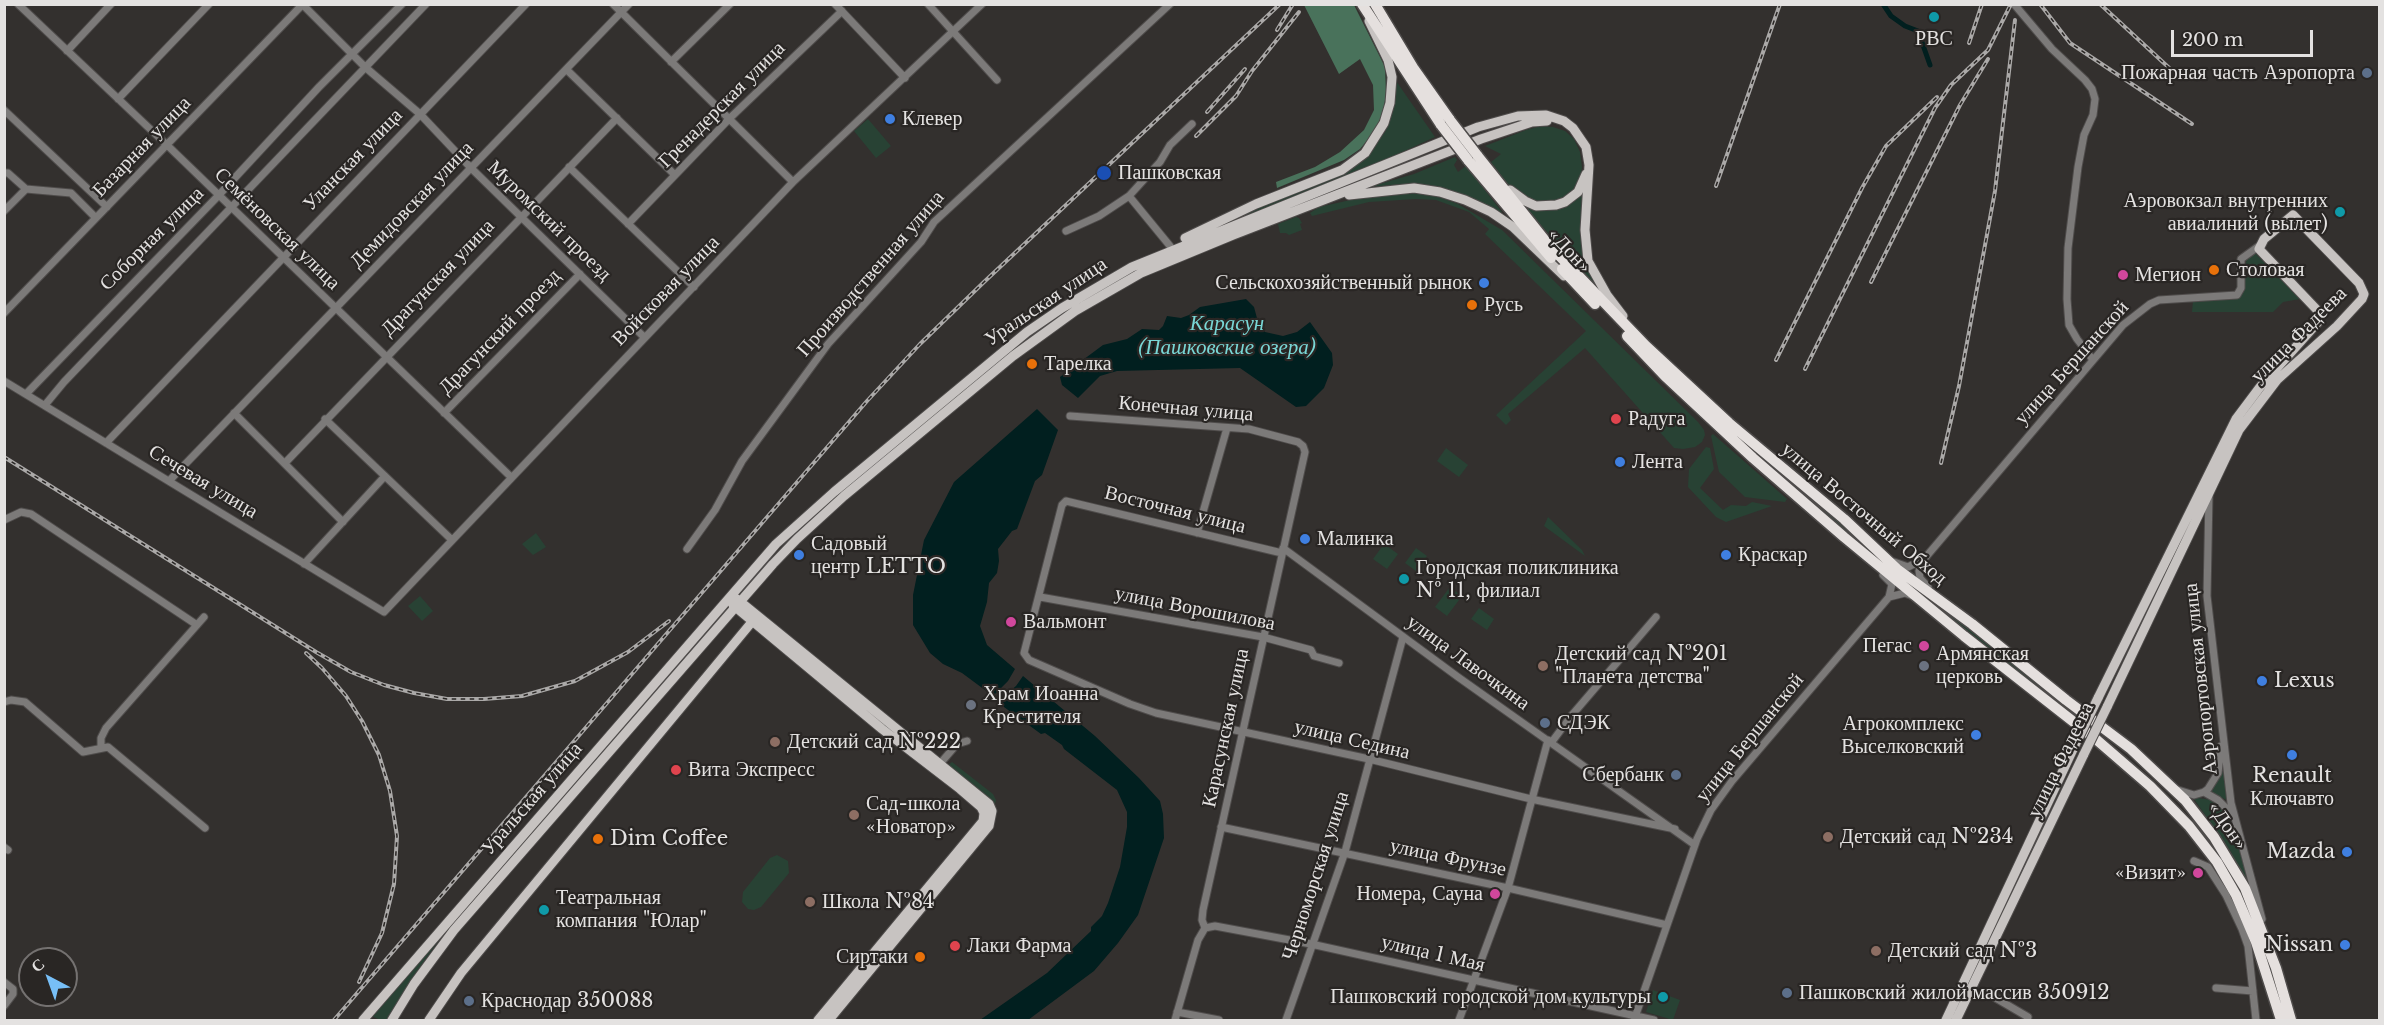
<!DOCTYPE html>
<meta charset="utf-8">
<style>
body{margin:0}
#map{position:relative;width:2384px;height:1025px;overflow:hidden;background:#33302e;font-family:"Libre Baskerville",serif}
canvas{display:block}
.frame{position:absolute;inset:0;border:6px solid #e4e2e1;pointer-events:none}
.north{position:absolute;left:18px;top:947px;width:60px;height:60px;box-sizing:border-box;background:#292624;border:2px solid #747170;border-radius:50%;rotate:319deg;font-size:16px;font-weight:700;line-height:24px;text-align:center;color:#e4e2e1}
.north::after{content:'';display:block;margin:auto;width:21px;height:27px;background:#77bff7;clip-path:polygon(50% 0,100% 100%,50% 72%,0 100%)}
.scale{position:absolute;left:2171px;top:30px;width:142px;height:27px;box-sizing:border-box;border:3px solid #e4e2e1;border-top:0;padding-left:8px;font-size:18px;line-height:21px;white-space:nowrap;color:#e4e2e1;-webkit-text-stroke:4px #292624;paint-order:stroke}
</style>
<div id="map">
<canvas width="2384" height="1025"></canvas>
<div class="frame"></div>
<div class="north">С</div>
<div class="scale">200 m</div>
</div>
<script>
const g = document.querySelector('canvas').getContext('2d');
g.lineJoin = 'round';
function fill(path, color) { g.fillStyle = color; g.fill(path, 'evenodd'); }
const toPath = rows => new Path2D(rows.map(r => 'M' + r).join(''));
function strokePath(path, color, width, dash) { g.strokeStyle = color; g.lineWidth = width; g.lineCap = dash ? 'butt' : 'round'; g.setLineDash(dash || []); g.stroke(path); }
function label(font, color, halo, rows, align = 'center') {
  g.font = font + ' "Libre Baskerville",serif'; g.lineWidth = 4.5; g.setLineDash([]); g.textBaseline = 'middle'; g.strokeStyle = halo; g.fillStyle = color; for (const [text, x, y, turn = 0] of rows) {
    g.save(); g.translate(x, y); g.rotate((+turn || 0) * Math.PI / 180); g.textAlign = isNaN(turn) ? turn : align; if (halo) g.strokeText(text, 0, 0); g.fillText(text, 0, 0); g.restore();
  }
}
fill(toPath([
 [1394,78,1435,137,1337,182,1215,231,1205,231,1368,155,1385,132,1392,114],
 [868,119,891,146,876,158,854,131],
 [1541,126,1553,127,1565,131,1574,139,1580,152,1582,167,1581,179,1573,192,1558,201,1545,203,1532,201,1510,187,1491,162,1501,154,1485,146,1526,130],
 [1455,157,1457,160,1454,165,1458,172,1466,166,1502,212,1500,214,1443,189,1425,185,1404,184,1369,187,1414,174],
 [1584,189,1590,273,1599,290,1522,204,1542,209],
 [1411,192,1436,196,1458,204,1502,230,1698,422,1704,430,1705,435,1702,442,1695,447,1683,449,1674,448,1585,348,1508,414,1511,420,1506,425,1496,415,1586,331,1485,234,1489,229,1469,212,1436,200,1416,199,1369,202,1316,215,1312,216,1310,213,1319,207,1382,193],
 [1296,217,1299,218,1302,223,1300,224,1302,230,1289,235,1286,233,1280,233,1278,224],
 [2254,252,2300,299,2283,302,2273,312,2192,312,2193,301,2234,298,2244,289,2243,278,2247,257],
 [1713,434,1787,499,1785,502,1745,497,1719,472,1711,436],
 [1706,447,1710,448,1714,469,1700,488,1723,510,1731,505,1746,506,1752,502,1772,506,1726,522,1716,517,1688,487,1689,469],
 [1446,448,1468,465,1459,477,1437,461],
 [1791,480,2075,711,2074,714,2072,715,2062,707,1879,559,1788,483],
 [1548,517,1582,550,1585,556,1544,526],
 [536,533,546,547,533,555,522,544],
 [1384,544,1398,554,1387,569,1373,559],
 [1416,548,1427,556,1416,571,1405,563],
 [1450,587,1462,596,1447,616,1435,607],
 [420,596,433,611,422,621,408,606],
 [1479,608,1494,619,1487,630,1471,619],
 [952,762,993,794,996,800,995,804,947,766],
 [2225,768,2229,801,2209,792],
 [2198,798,2212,800,2227,811,2255,901,2231,852,2194,799],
 [777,855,788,861,789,873,761,907,754,910,748,909,742,902,743,892,770,858],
 [448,928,419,968,387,1020,380,1020,370,1015],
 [1653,990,1680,1000,1673,1020,1646,1012]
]), '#284234');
fill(toPath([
 [1304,5,1354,5,1385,67,1386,92,1383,116,1374,132,1360,149,1344,160,1277,188,1276,182,1315,167,1340,152,1364,130,1374,110,1373,85,1360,59,1339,74]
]), '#49725b');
fill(toPath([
 [1246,299,1254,307,1258,322,1265,332,1283,336,1297,332,1310,322,1332,353,1333,365,1324,388,1306,406,1296,407,1240,368,1117,371,1100,376,1078,398,1062,385,1060,377,1103,345,1127,339,1142,329,1159,330,1163,326,1167,316,1181,318,1189,315,1200,307],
 [1037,409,1058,430,1042,475,1035,481,1017,529,1012,531,998,549,999,561,997,573,989,583,987,602,980,626,987,645,1015,669,1008,681,993,696,962,673,943,664,930,653,913,625,913,595,924,540,954,482],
 [1023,676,1095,736,1139,778,1160,801,1163,814,1164,838,1138,915,1118,943,1094,971,1028,1020,980,1020,1047,973,1091,931,1091,927,1102,916,1108,903,1120,867,1127,827,1127,812,1117,790,1064,749,1062,745,1045,733,1041,734,1004,707,999,700,1016,686]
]), '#011f1f');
strokePath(toPath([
 [1883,4,1891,16,1905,26,1918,31,1930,65]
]), '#011f1f', 5);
const minor = toPath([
 [18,4,167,145,511,477],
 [302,4,365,67,420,114,471,168,644,337],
 [613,4,793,182],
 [835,4,905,78],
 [928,4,997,80],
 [2014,4,2052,49,2085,80,2092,89,2095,99,2093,115,2084,135,2078,167,2068,248,2067,299,2069,325,2077,339,2093,360],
 [67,51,111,4],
 [671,62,730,4],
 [567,70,675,175],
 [118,99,209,4],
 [4,110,107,207],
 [569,167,694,287],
 [4,173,8,173,26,189,71,193,96,218],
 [4,211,26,189],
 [628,224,730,118,842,11],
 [1066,231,1099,216,1129,196],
 [1170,246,1129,196,1160,162,1170,145,1192,124],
 [4,313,303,4],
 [4,381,384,612,793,182,982,4],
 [26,394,218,196,319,87,402,4],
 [45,405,64,382,426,4],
 [234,413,343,522],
 [444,413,580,274],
 [1070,416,1249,429,1298,442,1303,446,1305,452,1203,910,1202,920,1205,928,1198,940,1175,1020],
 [325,419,452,540],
 [106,443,526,4],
 [285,463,617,118],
 [169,481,629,4],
 [2209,495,2207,596,2231,803,2262,919],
 [4,520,21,512,31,514,197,625],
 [1197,533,1227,428],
 [1283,548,1458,677,1695,845],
 [687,549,715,510,742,461,828,344,921,242,934,222,1170,4],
 [1282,553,1066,501,1062,505,1024,653,1029,660,1130,704,1156,713,1369,759,1531,799,1675,829],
 [1894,562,1908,567,1922,560],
 [304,564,385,476],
 [1928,587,1920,578,1919,571,1925,558,2123,325,2150,304,2159,300,2237,295,2241,288,2241,259,2259,246],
 [1040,597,1263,637,1311,650,1314,656,1339,663],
 [1889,597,1905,593,1913,596],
 [4,702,11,700,25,702,83,752,108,747,205,828],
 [1551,743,1572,715,1656,617],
 [101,747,101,738,106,728,204,617],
 [938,766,957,744,967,741],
 [2178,790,2194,795,2204,792,2208,789,2218,773,2221,746],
 [2204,792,2218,800,2232,814],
 [1221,827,1508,888,1667,925],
 [4,847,8,850],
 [2194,861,2208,867,2226,895,2242,929,2248,946,2256,1020],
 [1205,928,1215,926,1311,944,1654,1020],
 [4,982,13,989,13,994,4,1006],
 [2216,988,2253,991],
 [1987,993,2028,1017,2027,1020],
 [1177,1012,1219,1020],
 [1286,1020,1345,852,1403,637],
 [1459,1020,1508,888,1548,740],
 [1634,1020,1697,839,1711,810,1732,781,1889,597,1892,584,1883,575]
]);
const major = toPath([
 [1510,190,1525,201,1536,206,1556,205,1565,202,1578,192,1586,174],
 [1349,195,1414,188,1440,192,1465,200,1491,212,1513,227,1564,276],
 [1185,238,1256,204,1342,170,1365,153,1384,123,1390,103,1392,77,1388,60,1369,21],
 [737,599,989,804,992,811,989,826,829,1020],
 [733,605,882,729,960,789,981,807,984,813,983,821,818,1020],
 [2098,698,2236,419,2260,387,2319,321,2318,311,2259,249,2264,239,2293,215,2359,283,2364,294,2362,299,2337,326,2277,380,2239,430,2107,707],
 [363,1020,776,544,834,492,1027,332,1062,308,1132,267,1478,127,1518,116,1546,115,1564,121,1573,128,1586,147,1589,165,1585,230,1588,261,1607,295,1623,316],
 [392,1020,414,984,454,930,773,564,797,539,844,496,1013,356,1075,311,1141,273,1233,235,1481,139,1532,122,1547,121],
 [429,1020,461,973,756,617],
 [1946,1020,2075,745],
 [1956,1020,2084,754]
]);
const highway = toPath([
 [1362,4,1441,125],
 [1375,4,1414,69,1450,120],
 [1477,155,1548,244,1646,346,1729,423,1844,519,1897,569,1972,624,2066,700,2131,749,2185,800,2214,837,2245,888,2276,968,2291,1020],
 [1468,160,1551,258],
 [1562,269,1595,304],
 [1627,336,1665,376,1753,458,1844,537,1964,636,2098,741,2150,786,2189,826,2217,862,2236,895,2256,942,2281,1020]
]);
strokePath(minor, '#4f4c4b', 9);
strokePath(major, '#4f4c4b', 11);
strokePath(highway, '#4f4c4b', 13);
strokePath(minor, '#7c7a79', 7);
strokePath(major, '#c7c3c1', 9);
strokePath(highway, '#e5e0de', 10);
const rail = toPath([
 [2040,4,2070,43,2192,124],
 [2100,4,2179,77],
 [1277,30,1293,4],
 [1969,43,1982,4],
 [1207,112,1245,69],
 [1196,136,1236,96,1252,71,1299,12],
 [1716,186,1780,4],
 [1871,282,1960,105,1988,59],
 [1776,360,1862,188,1886,146,1937,97],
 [1805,369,1935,108,1951,85,1988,50,2011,4],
 [4,457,316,652,351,672,384,685,414,693,447,699,484,699,522,696,575,681,628,652,669,621],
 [1941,463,1959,386,1995,191,2015,20],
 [306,653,322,668,346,696,362,721,379,755,390,791,397,836,394,884,382,933,359,982],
 [334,1020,867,401,920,344,984,282,1280,4]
]);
strokePath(rail, '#aba9a8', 4);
strokePath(rail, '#292624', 1.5, [4.5]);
const majorBridge = toPath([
 [2075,745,2098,698],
 [2084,754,2107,707]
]);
const highwayBridge = toPath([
 [1450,120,1477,155],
 [1441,125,1468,160]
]);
strokePath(majorBridge, '#4f4c4b', 11, []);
strokePath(highwayBridge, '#4f4c4b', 13, []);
strokePath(majorBridge, '#c7c3c1', 9);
strokePath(highwayBridge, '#e5e0de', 10);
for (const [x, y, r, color] of [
 [1934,17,6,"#0f9aa8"],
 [2367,73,6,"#5c6f8a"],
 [890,119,6,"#3f7fe0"],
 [1104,173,8,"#1a4fb4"],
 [2340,212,6,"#0f9aa8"],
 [2214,270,6,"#e8710a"],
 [2123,275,6,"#d1479c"],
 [1484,283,6,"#3f7fe0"],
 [1472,305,6,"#e8710a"],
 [1032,364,6,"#e8710a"],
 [1616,419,6,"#e0444e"],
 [1620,462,6,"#3f7fe0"],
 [1305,539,6,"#3f7fe0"],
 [799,555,6,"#3f7fe0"],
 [1726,555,6,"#3f7fe0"],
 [1404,579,6,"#0f9aa8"],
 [1011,622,6,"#d1479c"],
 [1924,646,6,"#d1479c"],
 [1543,666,6,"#8d6e63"],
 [1924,666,6,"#6b7280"],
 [2262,681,6,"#3f7fe0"],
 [971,705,6,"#6b7280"],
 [1545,723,6,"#5c6f8a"],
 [1976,735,6,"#3f7fe0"],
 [775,742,6,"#8d6e63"],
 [2292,755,6,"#3f7fe0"],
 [676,770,6,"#e0444e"],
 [1676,775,6,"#5c6f8a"],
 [854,815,6,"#8d6e63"],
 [1828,837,6,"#8d6e63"],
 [598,839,6,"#e8710a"],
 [2347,852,6,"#3f7fe0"],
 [2198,873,6,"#d1479c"],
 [1495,894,6,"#d1479c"],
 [810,902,6,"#8d6e63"],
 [544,910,6,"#0f9aa8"],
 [2345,945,6,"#3f7fe0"],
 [955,946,6,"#e0444e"],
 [1876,951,6,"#8d6e63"],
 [920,957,6,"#e8710a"],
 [1787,993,6,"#5c6f8a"],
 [1663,997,6,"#0f9aa8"],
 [469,1001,6,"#5c6f8a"]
]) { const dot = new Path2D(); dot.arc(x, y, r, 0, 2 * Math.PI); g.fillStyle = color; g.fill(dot); strokePath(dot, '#292624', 2); }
label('20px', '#e4e2e1', '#292624', [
 ["РВС",1934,39,"center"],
 ["Пожарная часть Аэропорта",2355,73,"right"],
 ["Клевер",902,119],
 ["Пашковская",1118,173],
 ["Аэровокзал внутренних",2328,201,"right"],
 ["авиалиний (вылет)",2328,224,"right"],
 ["Столовая",2226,270],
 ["Мегион",2135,275],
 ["Сельскохозяйственный рынок",1472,283,"right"],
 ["Русь",1484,305],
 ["Тарелка",1044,364],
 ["Радуга",1628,419],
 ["Лента",1632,462],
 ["Малинка",1317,539],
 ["Садовый",811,544],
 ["центр LETTO",811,567],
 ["Краскар",1738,555],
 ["Городская поликлиника",1416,568],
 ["№ 11, филиал",1416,591],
 ["Вальмонт",1023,622],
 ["Пегас",1912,646,"right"],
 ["Детский сад №201",1555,654],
 ["\"Планета детства\"",1555,677],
 ["Армянская",1936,654],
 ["церковь",1936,677],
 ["Lexus",2274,681],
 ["Храм Иоанна",983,694],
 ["Крестителя",983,717],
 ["СДЭК",1557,723],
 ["Агрокомплекс",1964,724,"right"],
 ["Выселковский",1964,747,"right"],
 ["Детский сад №222",787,742],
 ["Вита Экспресс",688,770],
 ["Сбербанк",1664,775,"right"],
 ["Renault",2292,776,"center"],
 ["Ключавто",2292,799,"center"],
 ["Сад-школа",866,804],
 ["«Новатор»",866,827],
 ["Детский сад №234",1840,837],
 ["Dim Coffee",610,839],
 ["Mazda",2335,852,"right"],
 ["«Визит»",2186,873,"right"],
 ["Номера, Сауна",1483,894,"right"],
 ["Театральная",556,898],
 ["компания \"Юлар\"",556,921],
 ["Школа №84",822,902],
 ["Nissan",2333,945,"right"],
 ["Лаки Фарма",967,946],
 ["Детский сад №3",1888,951],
 ["Сиртаки",908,957,"right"],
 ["Пашковский жилой массив 350912",1799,993],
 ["Пашковский городской дом культуры",1651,997,"right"],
 ["Краснодар 350088",481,1001]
], 'left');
label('20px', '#e4e2e1', '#292624', [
 ["Гренадерская улица",722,105,-45],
 ["Базарная улица",142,147,-46],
 ["Уланская улица",353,160,-46],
 ["Демидовская улица",412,205,-46],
 ["Муромский проезд",549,221,44],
 ["Семёновская улица",277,229,44],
 ["Соборная улица",152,239,-45],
 ["«Дон»",1569,251,47],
 ["Производственная улица",871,274,-49],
 ["Драгунская улица",438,278,-46],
 ["Войсковая улица",666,291,-46],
 ["Уральская улица",1046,302,-34],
 ["Драгунский проезд",500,332,-46],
 ["улица Фадеева",2299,335,-45],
 ["улица Бершанской",2072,363,-48],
 ["Конечная улица",1186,409,5],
 ["Сечевая улица",203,482,31],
 ["Восточная улица",1175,510,14],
 ["улица Восточный Обход",1864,514,40],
 ["улица Ворошилова",1195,609,11],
 ["улица Лавочкина",1468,663,36],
 ["Аэропортовская улица",2201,679,-96],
 ["Карасунская улица",1226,728,-78],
 ["улица Бершанской",1750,738,-51],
 ["улица Седина",1352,740,13],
 ["улица Фадеева",2061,760,-64],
 ["Уральская улица",532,799,-49],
 ["«Дон»",2227,826,55],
 ["улица Фрунзе",1448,858,12],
 ["Черноморская улица",1316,876,-72],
 ["улица 1 Мая",1433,954,13]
]);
label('italic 21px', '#79d7d6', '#292624', [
 ["Карасун",1227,324],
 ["(Пашковские озера)",1227,348]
]);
</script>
